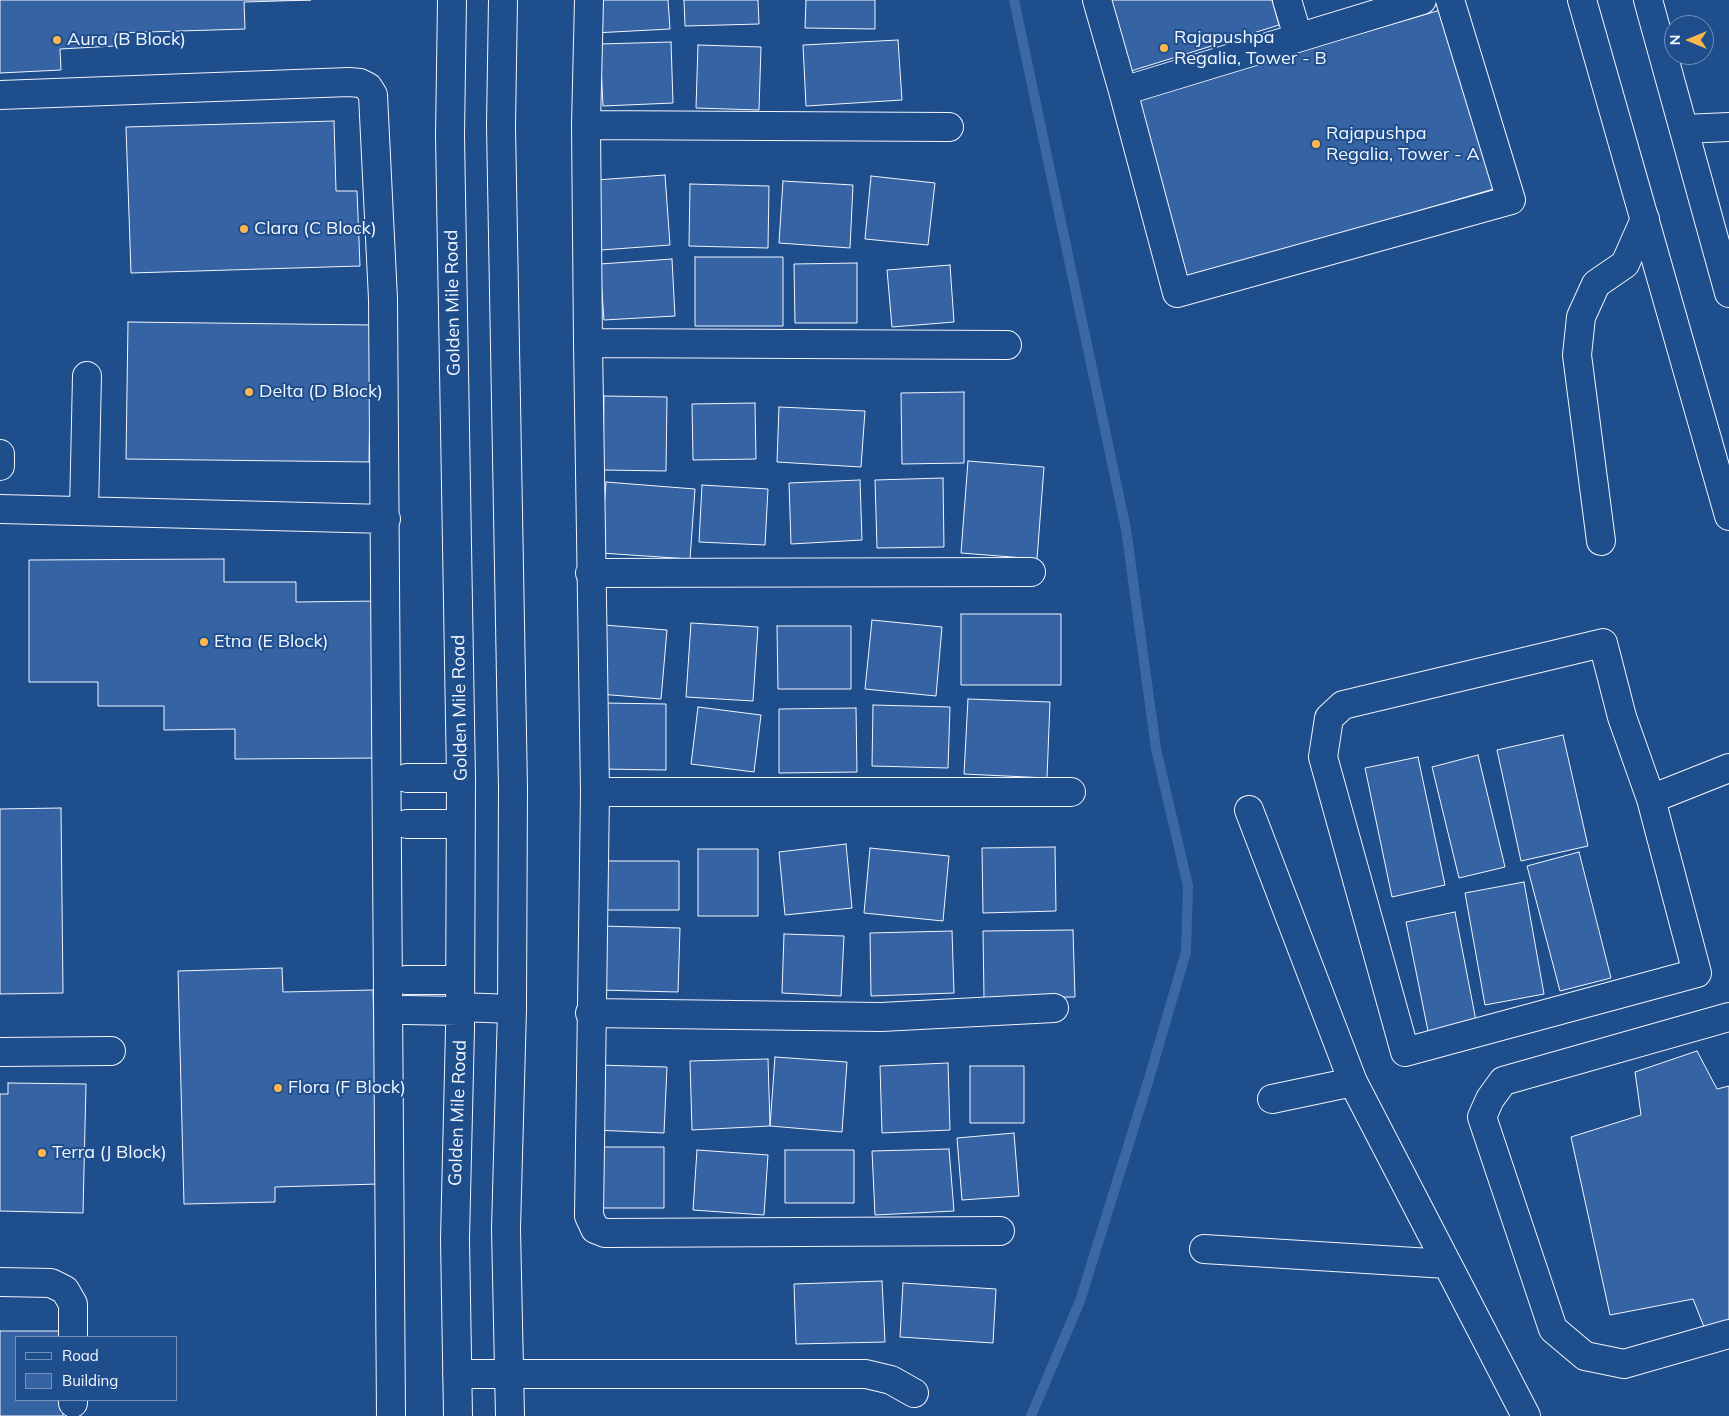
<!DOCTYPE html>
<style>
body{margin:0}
#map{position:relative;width:1729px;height:1416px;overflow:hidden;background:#1f4e8c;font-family:Mulish,sans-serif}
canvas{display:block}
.legend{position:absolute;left:15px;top:1336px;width:162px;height:65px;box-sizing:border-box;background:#1f4e8c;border:1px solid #7391ba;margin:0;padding:6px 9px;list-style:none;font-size:15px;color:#f2f6ff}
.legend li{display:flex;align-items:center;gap:10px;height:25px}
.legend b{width:25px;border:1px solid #7391ba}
.north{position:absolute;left:1664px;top:15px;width:50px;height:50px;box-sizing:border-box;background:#1f4e8c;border:1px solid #7391ba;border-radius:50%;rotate:270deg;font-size:14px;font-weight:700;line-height:20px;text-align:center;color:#f2f6ff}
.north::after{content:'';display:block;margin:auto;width:18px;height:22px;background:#ffb74d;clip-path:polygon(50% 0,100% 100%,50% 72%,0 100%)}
</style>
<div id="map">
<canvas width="1729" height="1416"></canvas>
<ul class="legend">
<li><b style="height:6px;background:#1f4e8c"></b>Road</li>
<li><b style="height:14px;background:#3563a3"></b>Building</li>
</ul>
<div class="north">N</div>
</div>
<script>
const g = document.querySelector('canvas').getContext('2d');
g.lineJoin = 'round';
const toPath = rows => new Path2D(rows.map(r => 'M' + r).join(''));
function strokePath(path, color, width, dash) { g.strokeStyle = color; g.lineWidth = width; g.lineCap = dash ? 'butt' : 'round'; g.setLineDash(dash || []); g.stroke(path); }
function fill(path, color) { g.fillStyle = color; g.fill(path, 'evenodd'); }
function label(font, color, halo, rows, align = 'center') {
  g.font = font + ' Mulish,sans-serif'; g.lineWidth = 4; g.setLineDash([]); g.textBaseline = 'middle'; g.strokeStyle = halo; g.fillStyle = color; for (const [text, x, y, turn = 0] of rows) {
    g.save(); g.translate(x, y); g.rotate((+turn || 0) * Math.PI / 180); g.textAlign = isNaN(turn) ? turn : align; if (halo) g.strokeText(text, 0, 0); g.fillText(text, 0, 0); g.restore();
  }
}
strokePath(toPath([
 [1014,0,1126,529,1156,749,1188,886,1186,952,1148,1082,1080,1301,1031,1416]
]), '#3b69a3', 10);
const building = toPath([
 [0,0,311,0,244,2,245,29,114,33,115,46,60,49,61,70,0,73,0,0],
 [592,0,668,0,670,29,594,33,592,0],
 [684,0,758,0,759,24,685,26,684,0],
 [806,0,875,0,875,29,805,28,806,0],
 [1109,0,1272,0,1279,25,1131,71,1109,0],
 [1444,9,1497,188,1184,279,1135,100,1444,9],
 [898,40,902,100,806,106,803,45,898,40],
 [671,42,673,103,603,106,600,44,671,42],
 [698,45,761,47,759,110,696,108,698,45],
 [334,121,336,191,357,191,360,266,131,273,126,127,334,121],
 [665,175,670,245,601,250,596,180,665,175],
 [871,176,935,183,928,245,865,239,871,176],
 [783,181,853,185,850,248,779,243,783,181],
 [690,184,769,186,768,248,689,246,690,184],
 [695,257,783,257,783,326,695,326,695,257],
 [672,259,675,316,604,320,600,264,672,259],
 [857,263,857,323,795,323,794,264,857,263],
 [950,265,954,322,892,327,887,270,950,265],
 [128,322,371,325,369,462,126,459,128,322],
 [964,392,964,463,902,464,901,393,964,392],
 [604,396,667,397,666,471,603,470,604,396],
 [755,403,756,459,693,460,692,404,755,403],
 [779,407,865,411,861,467,777,462,779,407],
 [968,461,1044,467,1037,559,961,553,968,461],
 [943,478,944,547,877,548,875,480,943,478],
 [860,480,862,540,791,544,789,483,860,480],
 [606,482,695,489,690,559,601,553,606,482],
 [702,485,768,489,765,545,699,542,702,485],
 [224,559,224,582,296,582,296,602,380,601,380,758,235,759,235,729,164,730,164,706,98,706,98,682,29,682,29,560,224,559],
 [961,614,1061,614,1061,685,961,685,961,614],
 [872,620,942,627,936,696,865,689,872,620],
 [691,623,758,627,753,701,686,697,691,623],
 [604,625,667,630,661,699,599,694,604,625],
 [777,626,851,626,851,689,778,689,777,626],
 [968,699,1050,702,1047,778,964,774,968,699],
 [604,703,666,704,666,770,603,769,604,703],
 [873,705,950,707,948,768,872,766,873,705],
 [698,707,761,715,754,772,691,764,698,707],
 [856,708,857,772,779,773,779,709,856,708],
 [1563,735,1588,846,1521,861,1497,750,1563,735],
 [1478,755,1505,867,1459,878,1432,767,1478,755],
 [1418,757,1445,885,1392,897,1365,768,1418,757],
 [61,808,63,993,0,994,0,809,61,808],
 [846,844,852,908,785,915,779,852,846,844],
 [1055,847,1056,911,983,913,982,848,1055,847],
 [870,848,949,856,943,921,864,913,870,848],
 [698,849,758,849,758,916,698,916,698,849],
 [1579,852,1611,978,1560,991,1527,866,1579,852],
 [606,861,679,861,679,910,606,910,606,861],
 [1524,882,1544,994,1485,1005,1465,893,1524,882],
 [1455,912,1477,1026,1429,1036,1406,922,1455,912],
 [600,926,680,928,678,992,599,990,600,926],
 [1073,930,1075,997,984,998,983,931,1073,930],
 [952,931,954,993,871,996,870,933,952,931],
 [784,934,844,936,841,996,782,993,784,934],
 [282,968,283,992,373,990,378,1184,275,1187,275,1202,184,1204,178,971,282,968],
 [1697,1051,1717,1089,1729,1086,1729,1324,1706,1332,1693,1299,1610,1315,1571,1137,1641,1115,1635,1072,1697,1051],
 [775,1057,847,1062,842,1132,770,1126,775,1057],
 [768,1059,770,1126,692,1130,690,1061,768,1059],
 [948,1063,950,1130,882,1133,880,1066,948,1063],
 [597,1065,667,1067,664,1133,594,1130,597,1065],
 [970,1066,1024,1066,1024,1123,970,1123,970,1066],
 [8,1083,86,1084,83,1213,0,1211,0,1094,8,1094,8,1083],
 [1014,1133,1019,1196,962,1200,957,1138,1014,1133],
 [599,1147,664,1147,664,1208,599,1208,599,1147],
 [949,1149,954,1211,875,1215,872,1151,949,1149],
 [697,1150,768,1155,764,1215,693,1210,697,1150],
 [785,1150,854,1150,854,1203,785,1203,785,1150],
 [882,1281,885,1342,796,1344,794,1284,882,1281],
 [903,1283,996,1289,993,1343,900,1337,903,1283],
 [0,1331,63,1331,63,1337,16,1337,16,1400,63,1400,63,1416,0,1416,0,1331]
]);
fill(building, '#3563a3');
strokePath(building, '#f2f6ff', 1);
const minor = toPath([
 [452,0,450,136,461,778,460,1029,455,1239,458,1416],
 [503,0,501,126,513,788,512,1009,506,1229,510,1416],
 [589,0,586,125,588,343,595,792,589,1216,595,1229,605,1233,1000,1231],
 [1097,0,1123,91,1422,0],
 [1287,0,1298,37],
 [1123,91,1177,293,1511,200,1450,0],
 [0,95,349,82,360,83,368,87,373,95,383,299,391,1416],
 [586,125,949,127],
 [1684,129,1729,127],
 [588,343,1007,345],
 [0,454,0,466],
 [0,509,386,519],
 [84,511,87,376],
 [1601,541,1577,355,1581,317,1596,284,1625,264,1645,219],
 [590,573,1031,572],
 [407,778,461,778],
 [595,792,1071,792],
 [1651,799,1697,973,1405,1052,1323,757,1329,718,1343,705,1603,643,1622,717,1651,799,1729,768],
 [1249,810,1353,1082,1526,1416],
 [407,824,461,824],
 [406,980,460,980],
 [460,1007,512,1009],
 [405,1010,460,1011],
 [590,1013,881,1017,1054,1008],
 [1729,1017,1503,1081,1490,1099,1482,1117,1553,1329,1585,1356,1624,1364,1729,1334],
 [0,1052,111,1051],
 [1272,1099,1353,1082],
 [1204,1249,1447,1264],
 [0,1282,51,1283,65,1290,73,1304,73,1337],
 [457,1374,866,1374,891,1380,914,1393],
 [73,1400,73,1403]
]);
const major = toPath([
 [1582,0,1729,516],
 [1648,0,1729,293]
]);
strokePath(minor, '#f2f6ff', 30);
strokePath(major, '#f2f6ff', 30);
strokePath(minor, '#1f4e8c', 28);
strokePath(major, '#1f4e8c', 28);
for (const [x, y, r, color] of [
 [57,40,5,"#ffb74d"],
 [1164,48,5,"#ffb74d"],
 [1316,144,5,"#ffb74d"],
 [244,229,5,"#ffb74d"],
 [249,392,5,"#ffb74d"],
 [204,642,5,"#ffb74d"],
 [278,1088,5,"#ffb74d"],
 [42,1153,5,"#ffb74d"]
]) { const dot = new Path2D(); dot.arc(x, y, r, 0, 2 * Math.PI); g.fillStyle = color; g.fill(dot); strokePath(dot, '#1f4e8c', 2); }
label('18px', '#f2f6ff', '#1f4e8c', [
 ["Rajapushpa",1174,38],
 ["Regalia, Tower - B",1174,59],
 ["Aura (B Block)",67,40],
 ["Rajapushpa",1326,134],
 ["Regalia, Tower - A",1326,155],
 ["Clara (C Block)",254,229],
 ["Delta (D Block)",259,392],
 ["Etna (E Block)",214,642],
 ["Flora (F Block)",288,1088],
 ["Terra (J Block)",52,1153]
], 'left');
label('18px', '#f2f6ff', '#1f4e8c', [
 ["Golden Mile Road",453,303,-91],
 ["Golden Mile Road",460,708,-91],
 ["Golden Mile Road",458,1113,-88]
]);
</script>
